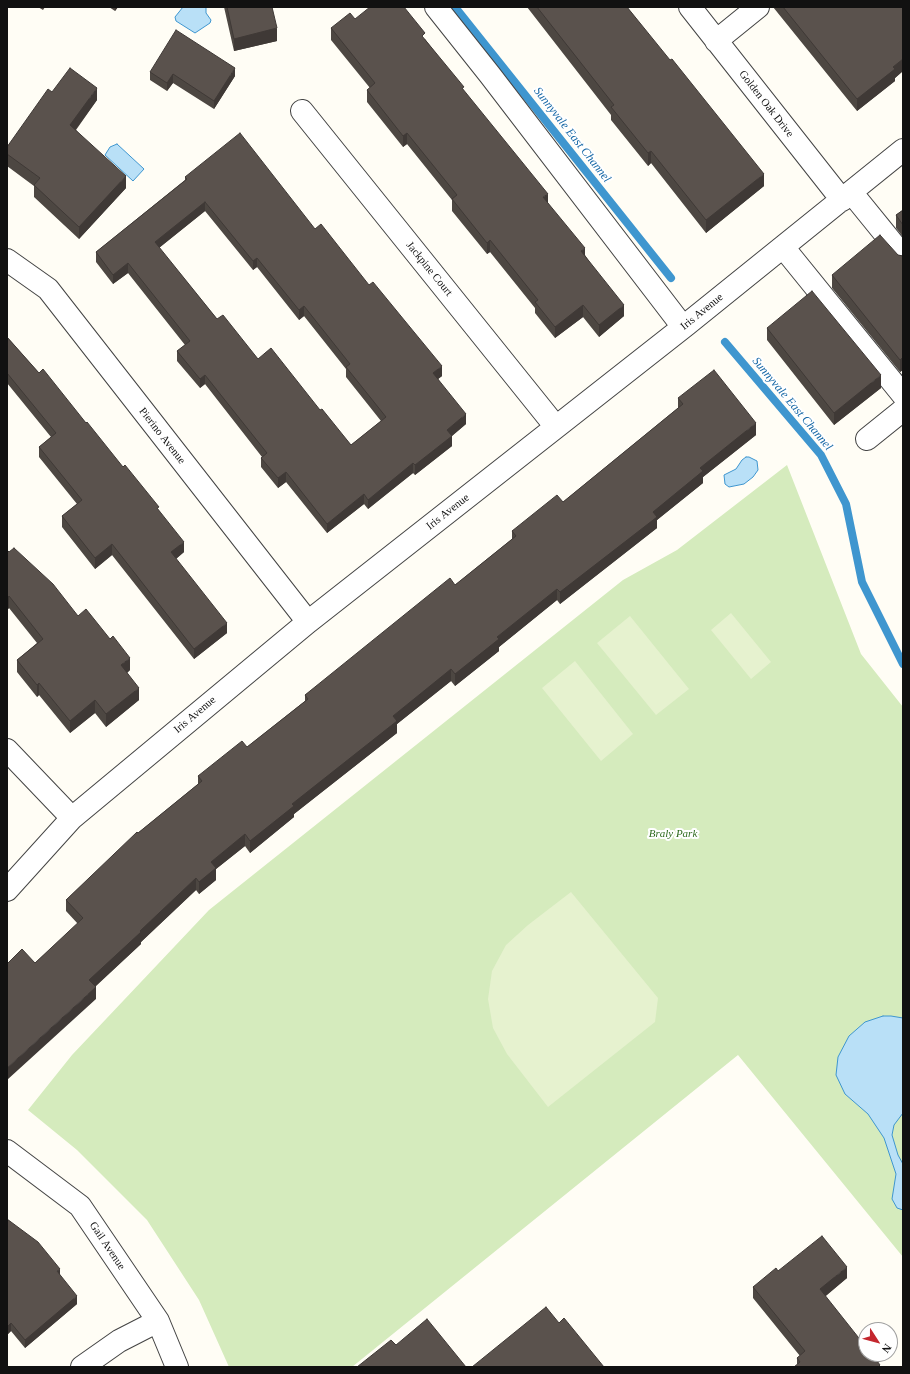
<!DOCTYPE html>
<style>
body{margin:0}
#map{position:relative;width:910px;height:1374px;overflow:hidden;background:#fffdf5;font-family:Georgia,serif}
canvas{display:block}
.frame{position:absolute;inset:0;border:8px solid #111;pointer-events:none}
.north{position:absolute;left:858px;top:1322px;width:40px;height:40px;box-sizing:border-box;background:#fff;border:1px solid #a0a0a0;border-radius:50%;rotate:126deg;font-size:11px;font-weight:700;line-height:16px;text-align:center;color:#111}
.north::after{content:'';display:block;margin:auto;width:14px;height:18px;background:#c4262e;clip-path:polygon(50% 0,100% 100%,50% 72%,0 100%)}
</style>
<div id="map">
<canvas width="910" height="1374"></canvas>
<div class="frame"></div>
<div class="north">N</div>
</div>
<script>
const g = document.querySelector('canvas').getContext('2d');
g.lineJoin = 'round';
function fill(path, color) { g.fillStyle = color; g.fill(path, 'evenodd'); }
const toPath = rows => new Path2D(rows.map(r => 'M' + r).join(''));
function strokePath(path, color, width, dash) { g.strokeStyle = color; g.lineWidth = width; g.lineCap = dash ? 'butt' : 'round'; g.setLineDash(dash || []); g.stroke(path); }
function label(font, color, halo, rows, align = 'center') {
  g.font = font + ' Georgia,serif'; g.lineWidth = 4; g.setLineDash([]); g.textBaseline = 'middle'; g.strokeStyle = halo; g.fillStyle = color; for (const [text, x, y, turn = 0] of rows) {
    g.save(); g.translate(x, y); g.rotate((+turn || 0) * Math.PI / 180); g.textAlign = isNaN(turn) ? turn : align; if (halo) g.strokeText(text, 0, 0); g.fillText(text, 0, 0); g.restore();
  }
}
fill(toPath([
 [787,465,861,654,903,707,903,1257,738,1055,352,1367,229,1367,199,1300,147,1220,77,1150,28,1110,72,1055,209,910,623,580,677,550]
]), '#d5ebbd');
fill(toPath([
 [731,613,771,662,751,679,711,630],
 [630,616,689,689,656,715,597,643],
 [575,661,633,734,601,761,542,688],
 [571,892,658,998,655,1022,548,1107,507,1054,493,1028,488,999,492,971,506,945,528,925]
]), '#e6f2cf');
const water = toPath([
 [183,7,206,7,206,13,211,20,210,23,195,33,176,21,175,17,183,7],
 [117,144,144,169,133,181,105,155,110,147,117,144],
 [746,457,749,457,757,461,758,470,753,477,744,484,729,487,725,484,724,475,736,469,742,460,746,457],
 [883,1016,891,1016,903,1018,903,1113,894,1125,892,1135,898,1155,903,1164,903,1210,897,1208,892,1199,896,1174,884,1138,868,1114,845,1094,836,1075,838,1057,849,1036,865,1022,883,1016]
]);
fill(water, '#b9e0f7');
strokePath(water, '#3f96cf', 1);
strokePath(toPath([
 [455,7,671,278],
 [725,342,821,455,846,504,862,582,903,664]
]), '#3f96cf', 8);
const minor = toPath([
 [436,7,490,75,683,327],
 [690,7,842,200],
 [716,41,758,7],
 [302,111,556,427],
 [851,192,903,256],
 [783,247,903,395],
 [7,260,48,289,308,622],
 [867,439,903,410],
 [7,750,72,818],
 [7,890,72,818,308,622,686,325,903,150],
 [7,1151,80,1206,158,1321,177,1367],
 [82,1367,119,1341,158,1321]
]);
strokePath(minor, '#444', 24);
strokePath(minor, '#fff', 22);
fill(toPath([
 [38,7,45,7,43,10],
 [109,7,118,7,115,11],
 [224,7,272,7,277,41,234,51],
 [527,7,627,7,764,186,706,233,651,163,648,166,611,120,611,115],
 [773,7,903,7,903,71,895,78,895,81,857,111],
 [331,28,425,39,548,203,585,255,624,316,599,337,583,317,555,338,535,313,535,308,490,252,487,254,452,211,452,200,407,144,403,147,367,102,367,90,370,88,331,40],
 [150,72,235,76,214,109,173,83,167,91,150,80],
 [52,92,97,100,76,130,126,188,79,239,34,197,34,186,7,166,7,147],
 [185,177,315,229,442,376,438,379,466,424,452,436,452,446,415,475,413,473,368,509,364,504,327,533,286,482,278,488,261,467,261,458,262,457,205,384,200,388,177,361,177,351,185,345,128,273,113,284,96,262,96,252,185,180],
 [205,211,253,270,257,267,299,320,304,316,346,369,346,377,381,421,351,445,320,410,258,359,217,319,159,248],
 [903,210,903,237,896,228,896,215],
 [898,255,903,256,903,370,900,372,832,288,832,275],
 [767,328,881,388,834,425,767,340],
 [7,337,39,373,86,423,159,511,184,552,176,559,227,633,194,659,112,555,95,569,62,527,62,516,77,504,39,457,39,447,51,437,7,383],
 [678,398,756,435,703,477,703,483,657,520,657,528,560,604,557,600,499,647,499,651,455,686,451,681,397,724,397,733,294,814,294,817,250,853,245,846,216,869,216,880,199,894,196,890,141,942,141,944,95,987,96,999,35,963,78,924,66,911,66,900,138,833,198,784,198,776,247,747,305,701,305,695,455,585,512,539,512,531,563,502,678,408],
 [7,550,78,616,130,670,127,673,139,700,106,727,95,713,70,733,39,695,37,697,17,672,17,660,37,643,9,608,7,610],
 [7,1219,60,1275,77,1304,25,1348,11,1331,7,1335],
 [778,1271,847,1278,825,1296,880,1367,797,1364,797,1358,800,1356,753,1298,753,1287]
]), '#4d4742');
fill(toPath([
 [115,7,118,7,115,11],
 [277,28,277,41,234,51,234,39],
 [903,59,903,71,895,78,895,81,857,111,857,99,893,67],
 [235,68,235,76,214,109,214,101],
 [173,74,173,83,167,91,167,83],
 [97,88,97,100,70,137,70,125],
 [407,133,407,144,403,147,403,136],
 [651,151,651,163,648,166,648,153],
 [764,174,764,186,706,233,706,220],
 [126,176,126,188,79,239,79,227],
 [548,194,548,205,543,197],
 [205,202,205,211,155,251,155,242],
 [490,240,490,252,487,254,487,243],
 [585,248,585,260,581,251],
 [257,258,257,267,253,270,253,261],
 [128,263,128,273,113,284,113,275],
 [583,305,583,317,555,338,555,327],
 [624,305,624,316,599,337,599,325],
 [304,306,304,316,299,320,299,310],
 [903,357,903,370,900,372,900,360],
 [442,366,442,376,433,383,433,373],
 [205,375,205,384,200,388,200,379],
 [881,375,881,388,834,425,834,413],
 [466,414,466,424,447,440,447,430],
 [756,423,756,435,703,477,703,483,657,520,657,528,560,604,560,592,700,468],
 [452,436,452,446,415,475,415,465],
 [413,463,413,473,368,509,368,500],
 [286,472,286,482,278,488,278,478],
 [364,494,364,504,327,533,327,524],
 [184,542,184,552,171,563,171,552],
 [112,544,112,555,95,569,95,558],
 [557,589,557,600,499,647,499,651,455,686,455,674,497,637],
 [9,596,9,608,7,610,7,598],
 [227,623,227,633,194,659,194,649],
 [130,658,130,670,121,678,121,665],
 [451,669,451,681,397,724,397,733,294,814,294,817,250,853,250,841,393,716],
 [39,683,39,695,37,697,37,685],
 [139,688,139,700,106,727,106,714],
 [95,700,95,713,70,733,70,721],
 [245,834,245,846,216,869,216,880,199,894,199,882,211,862],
 [196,878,196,890,141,942,141,944,89,992,89,980,140,931],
 [96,987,96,999,7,1080,7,1068],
 [847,1267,847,1278,820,1301,820,1289],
 [60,1269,60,1277,57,1271],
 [77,1296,77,1304,25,1348,25,1340],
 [11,1323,11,1331,7,1335,7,1327]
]), '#3f3936');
const building = toPath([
 [227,7,272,7,277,28,234,39,227,7],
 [370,7,404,7,425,33,422,36,464,87,462,88,548,194,543,197,585,248,581,251,624,305,599,325,583,305,555,327,535,302,538,300,490,240,487,243,452,199,457,195,407,133,403,136,367,90,375,83,331,28,350,13,355,19,370,7],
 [537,7,627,7,670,60,672,59,764,174,706,220,651,151,648,153,611,107,614,105,537,7],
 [783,7,903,7,903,59,893,67,895,69,857,99,783,7],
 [176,30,235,68,214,101,173,74,167,83,150,72,176,30],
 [70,68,97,88,70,125,126,176,79,227,34,185,40,178,7,154,7,147,48,89,52,92,70,68],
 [240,133,315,229,321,224,369,285,373,282,414,332,442,366,433,373,466,414,447,430,452,436,415,465,413,463,368,500,364,494,327,524,286,472,278,478,261,458,267,453,205,375,200,379,177,351,190,341,128,263,113,275,96,252,187,179,185,177,240,133],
 [205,202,253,261,257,258,299,310,304,306,350,364,346,367,386,417,351,445,322,409,320,410,271,348,258,359,223,315,217,319,155,242,205,202],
 [903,210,903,225,896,215,903,210],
 [880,235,898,255,903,256,903,357,900,360,832,275,880,235],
 [812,291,881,375,834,413,767,328,812,291],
 [7,337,39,373,43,369,86,423,87,422,123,467,125,465,159,507,157,508,184,542,171,552,227,623,194,649,112,544,95,558,62,516,82,500,39,447,56,433,7,373,7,337],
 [714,370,756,423,700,468,703,471,653,512,657,517,560,592,557,589,497,637,499,639,455,674,451,669,393,716,397,721,292,804,294,806,250,841,245,834,211,862,216,868,199,882,196,878,140,931,141,932,89,980,96,987,7,1068,7,964,22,949,35,963,83,918,66,900,137,832,138,833,202,781,198,776,242,741,247,747,308,699,305,695,450,578,455,585,516,536,512,531,557,495,563,502,683,404,678,398,714,370],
 [14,548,53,584,78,616,86,609,110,639,113,636,130,658,121,665,139,688,106,714,95,700,70,721,39,683,37,685,17,660,43,639,9,596,7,598,7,550,9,552,14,548],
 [7,1219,38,1242,60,1269,57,1271,77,1296,25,1340,11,1323,7,1327,7,1219],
 [822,1236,847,1267,820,1289,866,1347,866,1354,872,1354,880,1365,878,1367,794,1367,800,1362,797,1358,805,1351,753,1287,776,1268,778,1271,822,1236],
 [546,1307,559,1323,564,1318,604,1367,472,1367,546,1307],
 [427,1319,466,1367,357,1367,391,1340,396,1345,427,1319]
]);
fill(building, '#5a524d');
strokePath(building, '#3f3936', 1);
label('11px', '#111', '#fff', [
 ["Golden Oak Drive",766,104,52],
 ["Jackpine Court",429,269,51],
 ["Iris Avenue",702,312,-39],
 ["Pierino Avenue",162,436,52],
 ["Iris Avenue",448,512,-38],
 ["Iris Avenue",195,715,-40],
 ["Gail Avenue",107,1246,56]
]);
label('italic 11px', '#2f6b1f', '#fff', [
 ["Braly Park",673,834]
]);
label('italic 12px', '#1768a6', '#fff', [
 ["Sunnyvale East Channel",572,135,52],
 ["Sunnyvale East Channel",792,404,50]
]);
</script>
